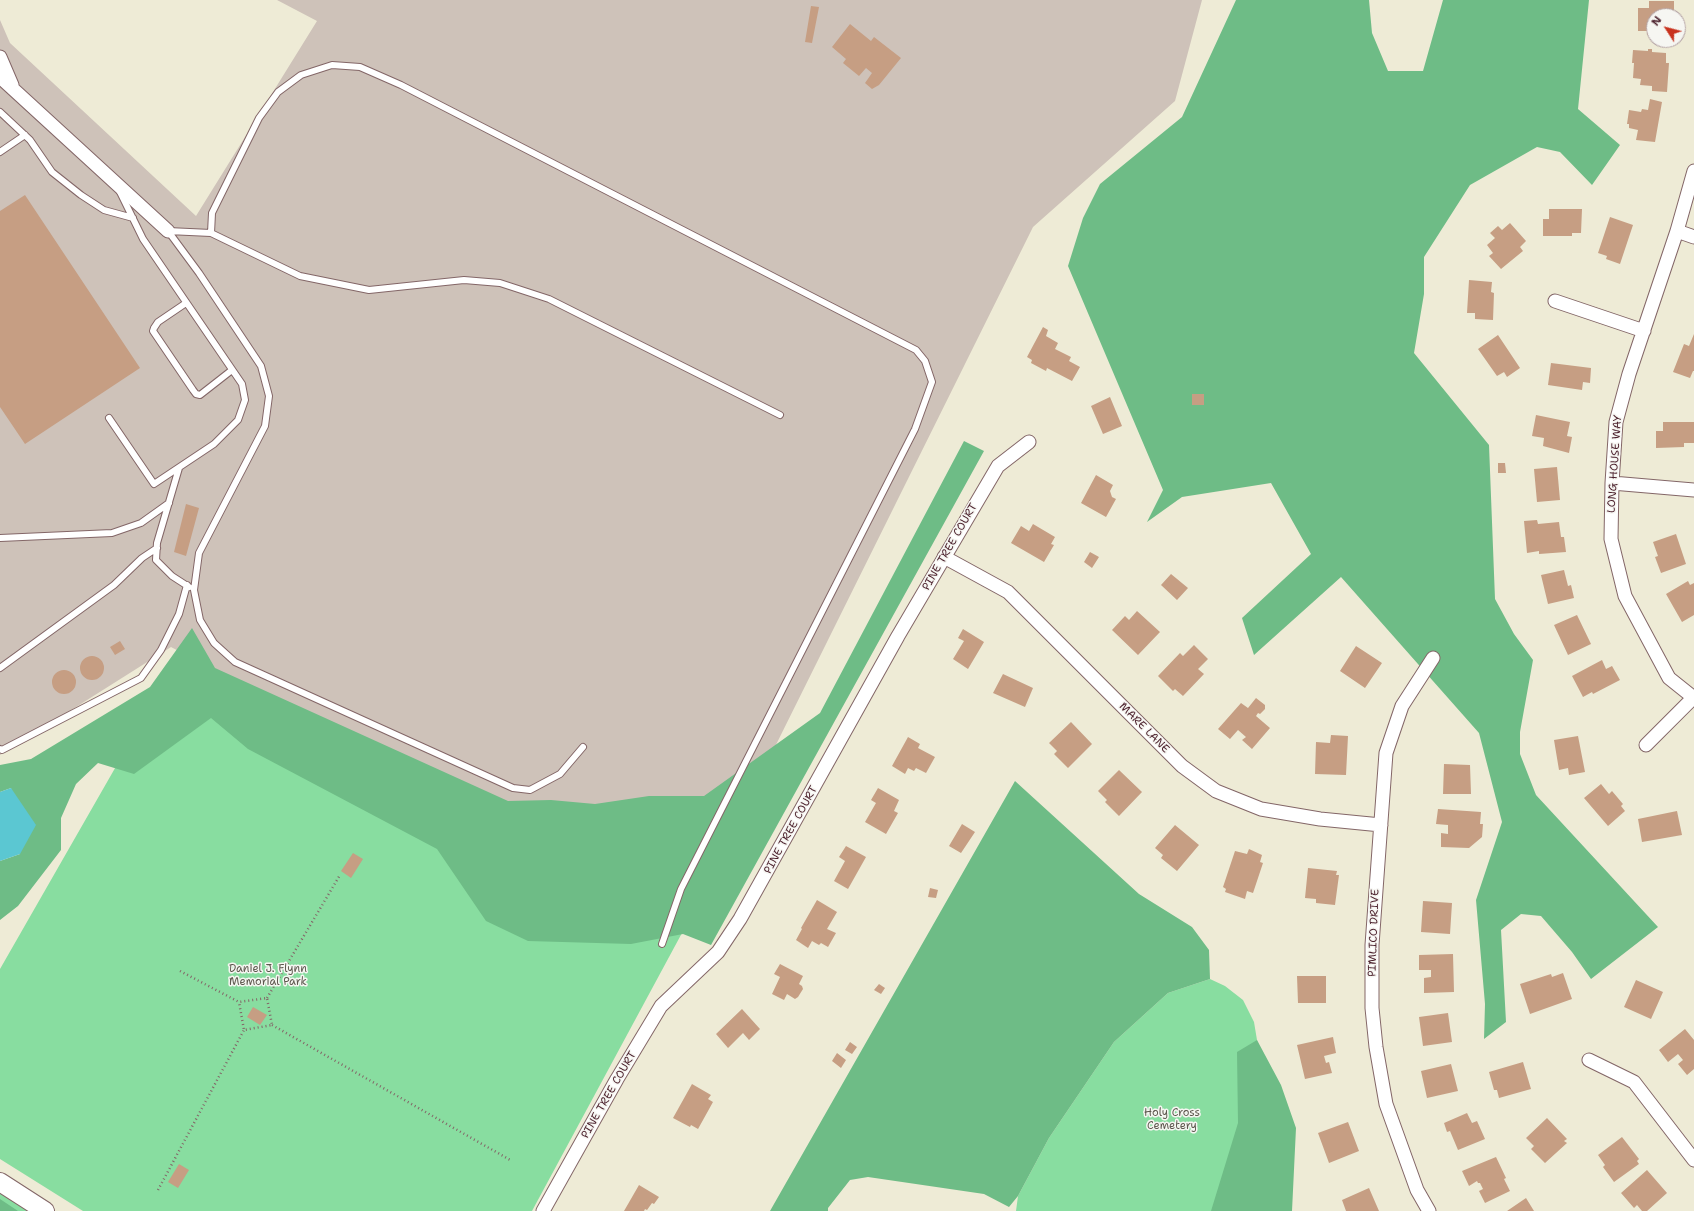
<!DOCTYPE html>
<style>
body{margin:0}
#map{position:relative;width:1694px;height:1211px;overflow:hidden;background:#eeebd6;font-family:"Shantell Sans",sans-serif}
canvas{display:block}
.north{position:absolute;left:1646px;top:8px;width:40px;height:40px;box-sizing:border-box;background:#f6f6f2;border:1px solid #b1a0a2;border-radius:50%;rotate:306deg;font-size:11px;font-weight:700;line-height:16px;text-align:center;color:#4a1f2b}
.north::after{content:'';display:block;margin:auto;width:14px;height:18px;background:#c8321e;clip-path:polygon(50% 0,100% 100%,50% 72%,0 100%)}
</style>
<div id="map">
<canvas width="1694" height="1211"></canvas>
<div class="north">N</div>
</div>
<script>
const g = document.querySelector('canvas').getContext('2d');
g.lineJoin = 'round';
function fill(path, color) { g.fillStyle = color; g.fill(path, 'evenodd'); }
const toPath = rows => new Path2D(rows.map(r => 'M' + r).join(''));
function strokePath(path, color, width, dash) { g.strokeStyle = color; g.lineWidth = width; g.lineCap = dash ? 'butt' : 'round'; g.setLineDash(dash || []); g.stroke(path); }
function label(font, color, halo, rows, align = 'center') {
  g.font = font + ' "Shantell Sans",sans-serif'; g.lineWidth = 3; g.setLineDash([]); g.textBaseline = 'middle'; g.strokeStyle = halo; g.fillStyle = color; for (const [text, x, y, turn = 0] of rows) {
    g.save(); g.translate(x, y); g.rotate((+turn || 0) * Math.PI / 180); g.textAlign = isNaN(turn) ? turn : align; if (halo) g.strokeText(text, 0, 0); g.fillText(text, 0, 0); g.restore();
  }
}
fill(toPath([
 [277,0,1202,0,1175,101,1033,227,689,920,171,647,0,755,0,20,10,43,196,216,317,21]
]), '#cec2b9');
fill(toPath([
 [195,678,689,920,532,1211,83,1211,0,1159,0,969,142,721],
 [1210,979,1225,986,1243,1000,1254,1022,1264,1082,1232,1211,1016,1211,1018,1196,1049,1138,1114,1042,1168,993],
 [0,1191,32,1211,0,1211]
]), '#88dda0');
fill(toPath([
 [1236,0,1369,0,1372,33,1388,71,1423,71,1443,0,1589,0,1578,109,1620,145,1592,185,1560,152,1537,147,1470,185,1424,257,1424,294,1414,353,1489,445,1495,599,1514,634,1533,660,1520,732,1520,754,1536,795,1658,927,1591,979,1572,952,1541,916,1521,914,1501,930,1506,1022,1484,1039,1485,1004,1476,900,1502,822,1479,733,1341,577,1254,655,1242,618,1311,554,1271,483,1182,497,1147,522,1163,490,1068,266,1083,218,1100,184,1182,117],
 [964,441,984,451,711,945,683,934,631,944,528,941,486,921,437,849,248,749,211,718,134,774,98,763,76,784,61,818,61,850,18,906,0,920,0,861,20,854,11,788,0,792,0,765,31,759,150,687,192,628,215,668,508,801,551,800,595,804,649,796,704,796,820,713],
 [1015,781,1139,894,1192,927,1209,950,1210,979,1168,993,1114,1042,1049,1138,1018,1196,1009,1207,984,1194,868,1177,850,1180,828,1208,828,1211,770,1211],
 [1257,1040,1281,1085,1296,1128,1292,1211,1211,1211,1238,1123,1237,1052],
 [0,1199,18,1211,0,1211]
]), '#6ebc86');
fill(toPath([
 [11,788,36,825,20,854,0,861,0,792]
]), '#5bc7d2');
fill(toPath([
 [1649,1,1674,1,1674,16,1654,16,1654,35,1647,35,1647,31,1638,31,1638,8,1649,8],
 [811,6,819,7,812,43,805,42],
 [850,24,871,41,874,37,901,58,879,85,872,89,865,83,872,73,866,68,859,76,843,63,846,59,832,47],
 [1648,49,1652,49,1652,52,1666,53,1666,63,1669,63,1667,92,1652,91,1652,86,1640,85,1641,79,1633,78,1634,63,1632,63,1633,50,1648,51],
 [1650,99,1662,102,1655,142,1636,140,1638,130,1629,128,1629,124,1627,124,1629,110,1641,112,1642,109,1648,110],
 [25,195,140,368,25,444,0,407,0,211],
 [1549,209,1582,209,1581,233,1572,233,1572,236,1543,236,1543,219,1549,219],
 [1610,217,1633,225,1620,264,1606,259,1607,256,1598,253],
 [1510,223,1526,241,1520,247,1523,251,1501,269,1489,256,1493,253,1487,245,1495,238,1490,233,1498,226,1502,230],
 [1469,280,1492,282,1491,292,1494,293,1493,320,1475,319,1475,313,1467,313],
 [1043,327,1048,330,1046,336,1058,343,1055,349,1071,357,1069,361,1080,367,1072,381,1047,368,1046,371,1031,363,1032,360,1027,357],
 [1694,334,1694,371,1693,371,1690,378,1673,372,1684,344,1689,346],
 [1498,335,1520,368,1507,377,1504,372,1497,376,1478,349],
 [1551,363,1591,368,1590,383,1583,382,1582,390,1548,385],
 [1192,394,1204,394,1204,405,1192,405],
 [1110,397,1122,426,1103,434,1091,406],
 [1536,415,1570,422,1567,436,1572,437,1569,453,1543,446,1544,438,1532,436],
 [1663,422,1694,422,1694,443,1684,443,1684,447,1656,448,1656,431,1663,431],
 [1498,463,1505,463,1506,473,1498,473],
 [1557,467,1560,500,1537,502,1534,469],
 [1096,475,1113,485,1110,491,1112,497,1116,499,1106,517,1081,503],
 [186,504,199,508,186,556,174,552],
 [1537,520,1538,524,1559,522,1561,537,1564,537,1566,552,1539,554,1539,551,1527,553,1524,521],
 [1033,524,1055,537,1051,544,1054,545,1044,562,1011,543,1021,526,1029,531],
 [1676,534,1686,564,1661,573,1655,557,1658,556,1653,542],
 [1090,552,1099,557,1092,568,1084,562],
 [1564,570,1568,586,1571,585,1574,598,1548,604,1541,575],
 [1171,574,1188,588,1177,600,1161,585],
 [1688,581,1690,585,1694,583,1694,615,1682,622,1666,594],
 [1137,611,1160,632,1138,655,1112,630,1125,616,1129,620],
 [1577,615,1591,644,1568,655,1554,625],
 [963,629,984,642,968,669,953,659,964,641,958,638],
 [120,641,125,649,115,655,110,647],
 [1194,645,1208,659,1198,669,1204,674,1183,696,1175,689,1173,691,1158,676,1180,653,1183,656],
 [1356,646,1382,663,1365,688,1340,671],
 '80 668a12 12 0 1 1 24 0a12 12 0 1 1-24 0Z',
 [1602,660,1606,669,1612,666,1620,680,1593,694,1592,692,1583,697,1572,676],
 '52 682a12 12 0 1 1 24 0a12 12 0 1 1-24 0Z',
 [1003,674,1033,688,1025,707,993,693],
 [1256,698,1265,705,1265,709,1260,714,1258,713,1256,716,1270,728,1252,749,1242,740,1246,737,1238,730,1230,739,1218,729,1241,703,1248,708],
 [1071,722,1092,744,1068,768,1054,754,1057,751,1049,743],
 [1331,735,1348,736,1346,775,1315,774,1316,742,1330,743],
 [1578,736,1585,772,1569,775,1568,768,1559,770,1554,740],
 [908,737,920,744,918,748,935,757,926,773,916,768,914,771,908,768,905,774,892,766],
 [1444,764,1470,765,1471,794,1443,794],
 [1119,770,1142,792,1119,816,1105,802,1107,800,1098,791],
 [1601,784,1609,794,1612,791,1623,804,1621,806,1625,811,1608,826,1584,798],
 [878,788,899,800,894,811,898,813,886,834,865,822,876,803,871,800],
 [1438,809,1481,812,1480,824,1483,824,1482,837,1469,848,1441,847,1441,833,1448,834,1448,825,1436,824],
 [1677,811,1682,835,1642,842,1638,819],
 [962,824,975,832,961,853,949,846],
 [1175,825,1199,845,1177,871,1161,858,1163,855,1155,848],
 [846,846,866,857,848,889,834,881,845,861,839,857],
 [1249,849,1262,855,1260,862,1263,863,1253,893,1247,891,1245,899,1225,892,1226,889,1223,887,1235,851,1247,854],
 [353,853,363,859,351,878,341,871],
 [1308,868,1337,871,1336,875,1339,875,1335,905,1316,903,1316,899,1305,898],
 [930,888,938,890,936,898,928,897],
 [817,900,837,912,827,929,836,933,828,947,821,943,819,945,812,941,808,948,796,940,802,929,801,928],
 [1423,901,1452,903,1450,934,1421,932],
 [1453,954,1454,992,1424,993,1424,978,1431,977,1431,970,1419,970,1419,955],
 [780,964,803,976,799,984,802,986,803,989,798,997,795,999,787,994,784,1000,772,994,780,977,774,974],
 [1563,973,1572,999,1530,1014,1520,984,1551,974,1552,977],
 [1297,976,1326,976,1326,1003,1298,1003],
 [1636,980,1663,992,1651,1019,1624,1007],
 [879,984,885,988,881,994,874,990],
 [253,1007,267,1015,260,1025,247,1017],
 [742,1009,760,1029,749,1040,743,1033,728,1048,716,1034],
 [1448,1013,1452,1042,1423,1046,1419,1017],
 [1685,1029,1694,1040,1694,1069,1687,1075,1678,1064,1683,1060,1678,1054,1668,1062,1659,1050],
 [1333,1037,1336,1053,1324,1056,1326,1063,1329,1062,1332,1073,1305,1079,1297,1045],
 [850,1042,857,1047,852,1054,845,1050],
 [837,1053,846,1060,841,1068,832,1061],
 [1523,1062,1531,1089,1499,1098,1497,1090,1494,1090,1489,1072],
 [1451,1064,1458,1091,1427,1098,1421,1071],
 [692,1084,711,1095,708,1099,713,1102,698,1129,691,1125,690,1127,673,1118],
 [1467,1113,1472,1123,1477,1121,1485,1139,1458,1150,1450,1131,1447,1132,1444,1123],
 [1547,1118,1567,1139,1564,1141,1567,1143,1545,1163,1531,1149,1534,1146,1526,1138],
 [1348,1122,1359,1151,1329,1163,1318,1133],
 [1622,1137,1639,1159,1637,1161,1639,1164,1614,1182,1603,1167,1605,1165,1598,1155],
 [1496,1157,1506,1178,1504,1179,1510,1191,1485,1203,1479,1191,1483,1189,1480,1183,1478,1183,1477,1181,1469,1186,1462,1171],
 [179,1164,189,1170,178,1188,168,1182],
 [1647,1170,1667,1193,1647,1211,1642,1211,1637,1205,1634,1208,1621,1193],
 [639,1185,659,1197,654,1204,652,1203,647,1210,645,1209,644,1211,624,1211],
 [1369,1188,1379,1211,1346,1211,1342,1200],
 [1526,1198,1534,1211,1507,1211]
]), '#c69e83');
const lane = toPath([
 [0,112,30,140,52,172,81,195,104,210,133,218],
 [0,152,25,135],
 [168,231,199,273,261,366,269,396,265,426,199,553,194,590,200,620,214,643,235,662,513,788,530,790,560,774,583,747],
 [168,231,211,233,300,276,369,290,464,280,500,283,549,299,780,415],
 [211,233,212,213,259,118,278,92,301,75,332,65,360,67,401,85,916,350,925,361,932,382,915,429,681,889,662,944],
 [186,303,158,322,154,328,153,331,193,390,196,394,200,395,232,370],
 [109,418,154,484,214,444,238,420,245,400,242,384,143,239,120,192],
 [179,468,157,543,156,560,172,576,189,587],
 [0,538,112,533,141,523,169,503],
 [0,668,114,585,142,558,157,548],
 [0,749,2,750,141,678,161,650,179,614,187,585]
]);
const street = toPath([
 [0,57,12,85],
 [0,77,168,231],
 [1694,171,1677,231,1629,374,1616,422,1612,483,1611,539,1625,596,1669,678,1694,698],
 [1677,231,1694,237],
 [1555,301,1644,331],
 [1612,483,1694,490],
 [944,557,1008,592,1182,766,1216,791,1261,809,1320,819,1381,825],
 [1646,745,1693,698],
 [1589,1060,1634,1082,1694,1160],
 [543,1211,617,1079,661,1006,718,952,740,919,898,636,998,466,1029,442],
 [1429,1211,1417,1190,1386,1104,1376,1047,1372,1008,1372,945,1386,753,1402,706,1433,658]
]);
const secondary = toPath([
 [0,1182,45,1211]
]);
strokePath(lane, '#836667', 8);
strokePath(street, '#836667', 15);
strokePath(secondary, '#836667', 20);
strokePath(toPath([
 [180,971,239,1002,267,998,272,1025,244,1030,239,1002],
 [267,998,340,875],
 [272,1025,512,1161],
 [158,1190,244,1030]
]), '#836667', 2.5, [1, 3]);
strokePath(lane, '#fff', 6);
strokePath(street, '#fff', 13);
strokePath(secondary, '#fff', 18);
label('11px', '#4a1f2b', '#f6f6f2', [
 ["LONG HOUSE WAY",1615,464,-86],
 ["PINE TREE COURT",950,547,-60],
 ["MARE LANE",1144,728,45],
 ["PINE TREE COURT",791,830,-61],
 ["PIMLICO DRIVE",1374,933,-88],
 ["PINE TREE COURT",609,1095,-60]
]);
label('11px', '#5d584e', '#f6f6f2', [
 ["Daniel J. Flynn",268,969],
 ["Memorial Park",268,982],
 ["Holy Cross",1172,1113],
 ["Cemetery",1172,1126]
]);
</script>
